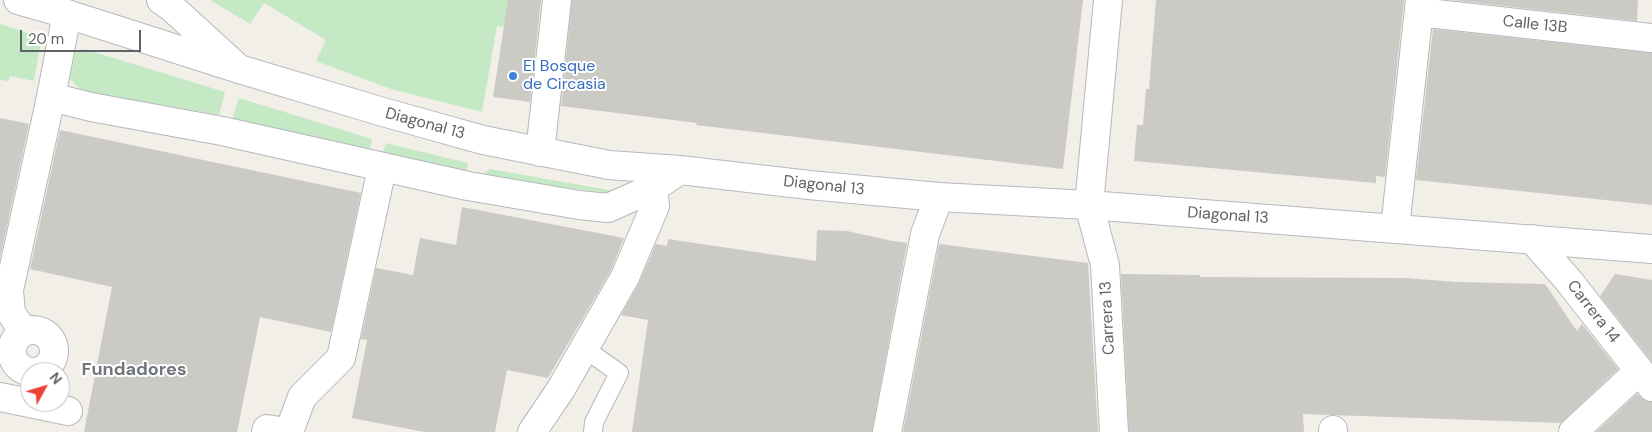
<!DOCTYPE html>
<style>
body{margin:0}
#map{position:relative;width:1652px;height:432px;overflow:hidden;background:#f1efe8;font-family:"DM Sans",sans-serif}
canvas{display:block}
.north{position:absolute;left:20px;top:362px;width:50px;height:50px;box-sizing:border-box;background:#fff;border:1px solid #bfc1c3;border-radius:50%;rotate:51deg;font-size:14px;font-weight:700;line-height:20px;text-align:center;color:#5f6368}
.north::after{content:'';display:block;margin:auto;width:18px;height:22px;background:#ea4335;clip-path:polygon(50% 0,100% 100%,50% 72%,0 100%)}
.scale{position:absolute;left:20px;top:30px;width:121px;height:22px;box-sizing:border-box;border:2px solid #5f6368;border-top:0;padding-left:6px;font-size:15px;line-height:18px;white-space:nowrap;color:#5f6368;-webkit-text-stroke:4px #fff;paint-order:stroke}
</style>
<div id="map">
<canvas width="1652" height="432"></canvas>
<div class="north">N</div>
<div class="scale">20 m</div>
</div>
<script>
const g = document.querySelector('canvas').getContext('2d');
g.lineJoin = 'round';
function fill(path, color) { g.fillStyle = color; g.fill(path, 'evenodd'); }
const toPath = rows => new Path2D(rows.map(r => 'M' + r).join(''));
function strokePath(path, color, width, dash) { g.strokeStyle = color; g.lineWidth = width; g.lineCap = dash ? 'butt' : 'round'; g.setLineDash(dash || []); g.stroke(path); }
function label(font, color, halo, rows, align = 'center') {
  g.font = font + ' "DM Sans",sans-serif'; g.lineWidth = 4; g.setLineDash([]); g.textBaseline = 'middle'; g.strokeStyle = halo; g.fillStyle = color; for (const [text, x, y, turn = 0] of rows) {
    g.save(); g.translate(x, y); g.rotate((+turn || 0) * Math.PI / 180); g.textAlign = isNaN(turn) ? turn : align; if (halo) g.strokeText(text, 0, 0); g.fillText(text, 0, 0); g.restore();
  }
}
fill(toPath([
 [210,0,518,0,515,29,497,26,482,112,391,89,316,61,326,40,264,3,250,24],
 [0,24,34,35,41,41,34,81,10,76,8,81,0,80],
 [84,49,225,92,219,115,82,91,66,75,74,51],
 [239,98,372,139,370,149,232,119],
 [386,143,468,163,466,173,383,152],
 [490,169,614,191,607,193,479,176]
]), '#c5e8c5');
fill(toPath([
 [508,0,541,0,530,102,493,97],
 [572,0,1083,0,1063,169,696,125,697,123,561,106],
 [1156,0,1404,0,1385,177,1376,176,1376,183,1134,161,1137,125,1143,125,1146,89,1149,89],
 [1452,0,1638,0,1637,21],
 [1433,29,1652,53,1652,205,1416,180],
 [0,118,29,124,0,258],
 [60,130,361,193,331,332,260,317,237,432,84,432,112,287,30,269],
 [462,207,624,238,611,270,548,378,507,370,495,432,424,432,352,418,367,340,361,339,376,268,413,275,420,238,456,245],
 [817,230,847,231,893,241,907,243,872,432,632,432,648,320,621,315,639,283,656,244,667,246,668,239,816,261],
 [939,244,1088,263,1098,432,903,432],
 [1121,274,1200,275,1200,277,1405,278,1456,282,1545,284,1577,331,1582,324,1618,369,1561,423,1303,414,1304,432,1129,432],
 [1615,274,1652,280,1652,362,1600,296],
 [1637,394,1646,401,1652,402,1652,432,1596,432]
]), '#cccac5');
const service = toPath([
 [585,349,619,373,594,422,593,432]
]);
const minor = toPath([
 [161,0,170,6,239,69],
 [1108,0,1089,205,1105,265,1114,432],
 [1419,12,1652,38],
 [51,97,91,107,222,131,468,186,579,205,608,208,653,188,680,170],
 [540,152,557,0],
 [1395,228,1420,0],
 '12 351a21 21 0 1 1 42 0a21 21 0 1 1-42 0Z',
 [24,332,11,313,9,290,51,97,67,14],
 [0,397,68,411],
 [266,432,267,429,287,432],
 [289,432,302,397,341,358,382,168],
 [532,432,561,389,625,277,655,206,653,188],
 [887,432,925,234,939,197],
 [1333,432,1333,430],
 [1573,432,1639,371]
]);
const secondary = toPath([
 [18,0,67,14,239,69,383,112,483,140,609,165,680,170,809,185,939,197,1089,205,1652,249],
 [1532,239,1568,280,1652,387]
]);
strokePath(service, '#b5b8bc', 20);
strokePath(minor, '#b5b8bc', 30);
strokePath(secondary, '#b6babf', 30);
strokePath(service, '#fff', 18);
strokePath(minor, '#fff', 28);
strokePath(secondary, '#fff', 28);
for (const [x, y, r, color] of [
 [513,76,5,"#3f7fe0"]
]) { const dot = new Path2D(); dot.arc(x, y, r, 0, 2 * Math.PI); g.fillStyle = color; g.fill(dot); strokePath(dot, '#fff', 2); }
label('16px', '#5f6368', '#fff', [
 ["Calle 13B",1535,25,6],
 ["Diagonal 13",425,124,15],
 ["Diagonal 13",824,186,6],
 ["Diagonal 13",1228,216,4],
 ["Carrera 14",1593,312,52],
 ["Carrera 13",1108,318,-93]
]);
label('16px', '#366cbe', '#fff', [
 ["El Bosque",523,67],
 ["de Circasia",523,85]
], 'left');
label('bold 18px', '#70757a', '#fff', [
 ["Fundadores",134,370]
]);
</script>
